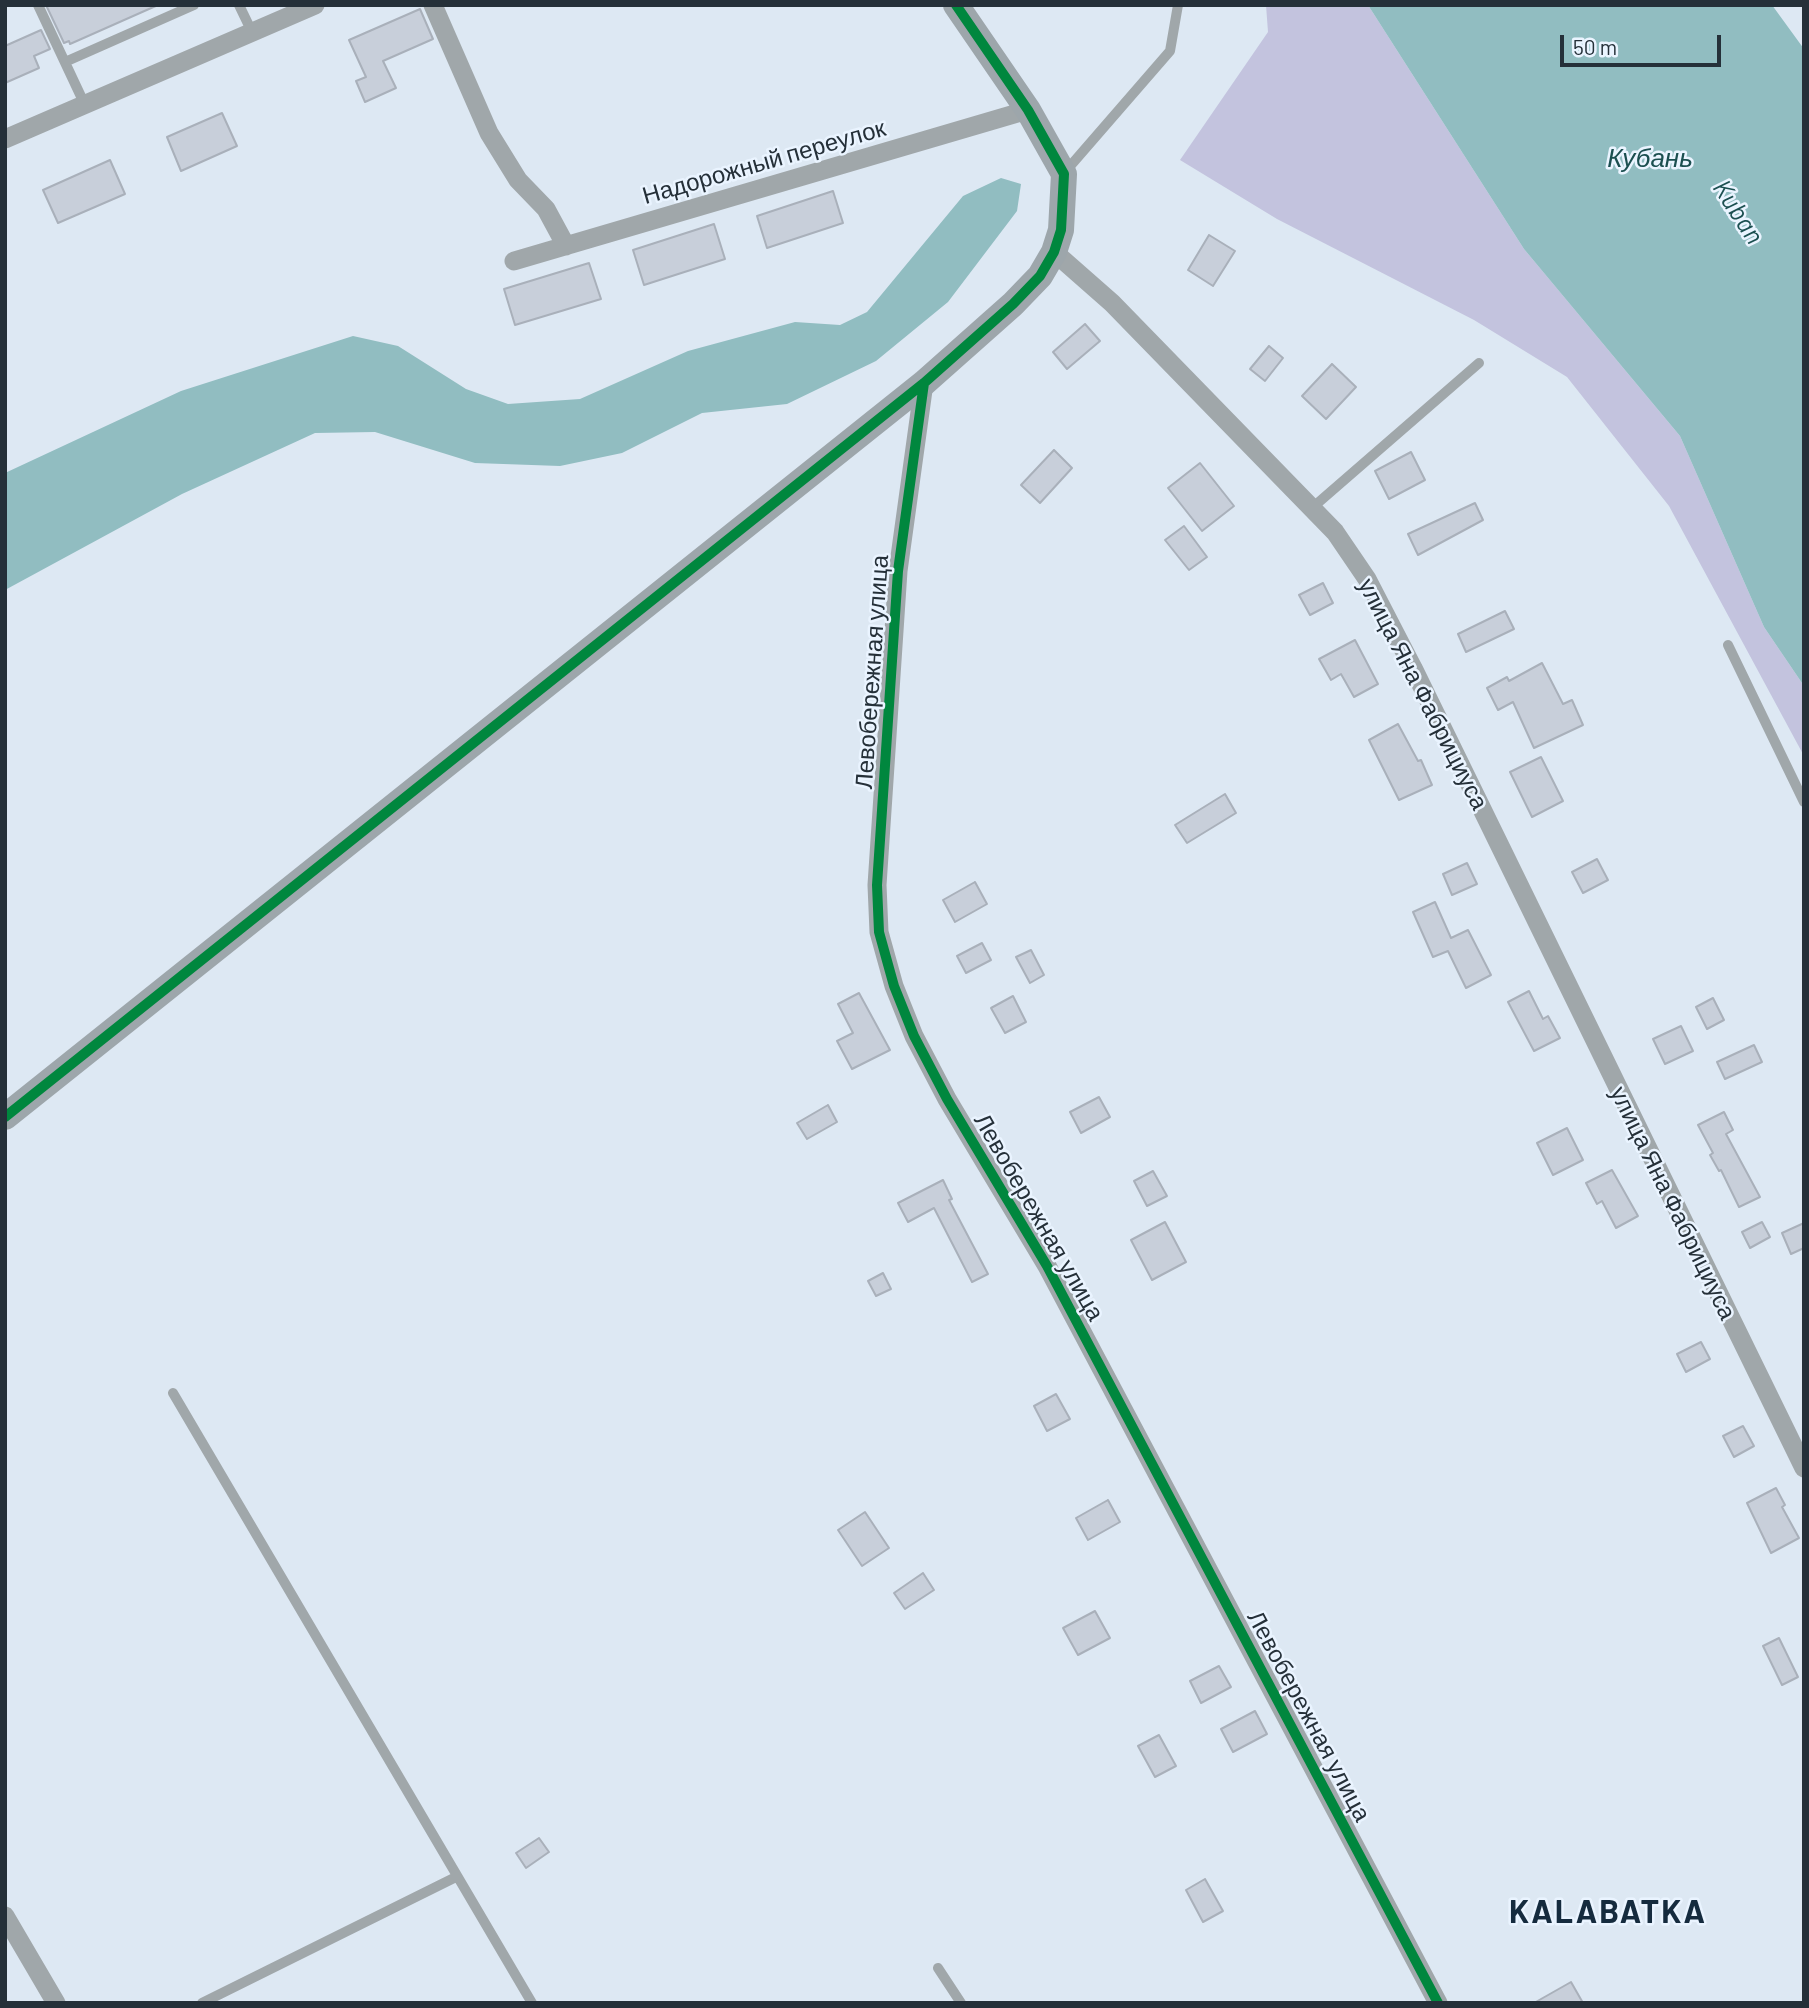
<!DOCTYPE html>
<meta charset="utf-8">
<style>
body{margin:0}
#map{position:relative;width:1809px;height:2008px;overflow:hidden;background:#dde8f3;font-family:Barlow,sans-serif}
canvas{display:block}
.frame{position:absolute;inset:0;border:7px solid #253039;pointer-events:none}
.scale{position:absolute;left:1560px;top:35px;width:161px;height:32px;box-sizing:border-box;border:4px solid #253039;border-top:0;padding-left:9px;font-size:21px;line-height:24px;white-space:nowrap;color:#253039;-webkit-text-stroke:5px #eaf4ff;paint-order:stroke}
</style>
<div id="map">
<canvas width="1809" height="2008"></canvas>
<div class="frame"></div>
<div class="scale">50 m</div>
</div>
<script>
const g = document.querySelector('canvas').getContext('2d');
g.lineJoin = 'round';
function fill(path, color) { g.fillStyle = color; g.fill(path, 'evenodd'); }
const toPath = rows => new Path2D(rows.map(r => 'M' + r).join(''));
function strokePath(path, color, width, dash) { g.strokeStyle = color; g.lineWidth = width; g.lineCap = dash ? 'butt' : 'round'; g.setLineDash(dash || []); g.stroke(path); }
function label(font, color, halo, rows, align = 'center') {
  g.font = font + ' Barlow,sans-serif'; g.lineWidth = 5; g.setLineDash([]); g.textBaseline = 'middle'; g.strokeStyle = halo; g.fillStyle = color; for (const [text, x, y, turn = 0] of rows) {
    g.save(); g.translate(x, y); g.rotate((+turn || 0) * Math.PI / 180); g.textAlign = isNaN(turn) ? turn : align; if (halo) g.strokeText(text, 0, 0); g.fillText(text, 0, 0); g.restore();
  }
}
fill(toPath([
 [1266,5,1368,5,1524,249,1680,436,1764,627,1804,686,1804,756,1669,506,1567,377,1474,320,1277,219,1180,160,1268,32]
]), '#c3c3de');
fill(toPath([
 [1368,5,1772,5,1804,49,1804,686,1764,627,1680,436,1524,249],
 [1001,178,1021,184,1017,211,948,302,876,361,787,404,702,413,622,453,560,466,475,463,375,432,315,433,182,494,5,590,5,473,181,391,353,336,398,346,466,389,508,404,580,399,688,351,795,322,840,325,867,312,963,196]
]), '#91bdc1');
const building = toPath([
 [46,5,158,5,70,44,69,41,64,43,46,5],
 [420,9,433,39,383,61,396,88,365,102,356,81,366,77,349,40,420,9],
 [41,30,50,49,34,56,39,68,5,83,5,46,41,30],
 [222,113,237,146,181,171,167,137,222,113],
 [110,160,125,194,58,223,43,190,110,160],
 [833,191,843,223,767,248,757,216,833,191],
 [714,224,725,259,644,285,633,250,714,224],
 [1209,235,1235,251,1213,286,1188,270,1209,235],
 [589,263,601,299,515,325,504,289,589,263],
 [1085,324,1100,341,1067,369,1053,352,1085,324],
 [1269,346,1283,358,1265,381,1250,369,1269,346],
 [1332,364,1356,387,1326,419,1302,396,1332,364],
 [1054,450,1072,468,1040,503,1021,485,1054,450],
 [1411,452,1425,480,1389,499,1375,471,1411,452],
 [1200,463,1234,506,1202,531,1168,488,1200,463],
 [1475,503,1483,520,1418,555,1408,534,1475,503],
 [1184,526,1207,557,1189,570,1165,540,1184,526],
 [1323,583,1333,603,1310,615,1299,595,1323,583],
 [1505,611,1514,629,1466,652,1458,634,1505,611],
 [1355,640,1378,684,1354,697,1341,674,1331,680,1319,659,1355,640],
 [1542,663,1563,704,1572,700,1583,725,1534,748,1513,702,1498,710,1487,688,1507,677,1509,681,1542,663],
 [1398,724,1418,761,1421,760,1432,785,1399,800,1369,740,1398,724],
 [1541,757,1563,801,1532,817,1510,772,1541,757],
 [1225,794,1236,813,1187,843,1175,825,1225,794],
 [1597,859,1608,880,1583,893,1572,872,1597,859],
 [1467,863,1477,884,1452,895,1443,874,1467,863],
 [975,882,987,904,955,922,943,900,975,882],
 [1435,902,1451,938,1468,930,1491,975,1466,988,1448,951,1433,957,1413,912,1435,902],
 [982,943,991,960,966,973,957,956,982,943],
 [1031,950,1044,975,1030,983,1016,957,1031,950],
 [1529,991,1543,1019,1548,1016,1560,1038,1534,1051,1508,1002,1529,991],
 [859,993,890,1050,852,1069,837,1041,853,1033,838,1004,859,993],
 [1013,996,1026,1022,1005,1033,991,1008,1013,996],
 [1713,998,1724,1020,1707,1029,1696,1007,1713,998],
 [1681,1026,1693,1051,1665,1064,1653,1039,1681,1026],
 [1754,1045,1762,1062,1725,1079,1717,1062,1754,1045],
 [1099,1097,1110,1117,1081,1133,1070,1112,1099,1097],
 [828,1105,837,1122,807,1139,797,1123,828,1105],
 [1724,1112,1733,1130,1726,1134,1760,1197,1739,1207,1721,1170,1719,1171,1710,1155,1713,1153,1698,1125,1724,1112],
 [1567,1128,1583,1160,1553,1175,1537,1143,1567,1128],
 [1612,1170,1638,1216,1616,1228,1602,1201,1597,1204,1586,1183,1612,1170],
 [1153,1171,1167,1196,1147,1206,1134,1181,1153,1171],
 [943,1180,952,1199,949,1200,988,1274,972,1282,934,1208,908,1222,898,1203,943,1180],
 [1165,1222,1186,1262,1152,1280,1131,1240,1165,1222],
 [1762,1222,1770,1237,1750,1248,1742,1232,1762,1222],
 [1804,1223,1804,1248,1791,1254,1782,1233,1804,1223],
 [883,1273,891,1289,876,1296,868,1281,883,1273],
 [1701,1342,1710,1359,1686,1372,1677,1354,1701,1342],
 [1056,1394,1070,1419,1047,1431,1034,1406,1056,1394],
 [1743,1426,1754,1446,1734,1457,1723,1436,1743,1426],
 [1776,1488,1785,1505,1782,1507,1799,1538,1771,1553,1747,1503,1776,1488],
 [1108,1500,1120,1522,1088,1540,1076,1518,1108,1500],
 [865,1512,889,1548,862,1566,838,1530,865,1512],
 [923,1573,934,1590,905,1609,894,1593,923,1573],
 [1095,1611,1110,1638,1078,1655,1063,1628,1095,1611],
 [1779,1638,1798,1677,1782,1685,1763,1646,1779,1638],
 [1219,1666,1231,1687,1201,1703,1190,1681,1219,1666],
 [1255,1711,1267,1734,1233,1752,1221,1729,1255,1711],
 [1159,1735,1176,1766,1155,1777,1138,1746,1159,1735],
 [539,1838,549,1852,526,1868,516,1853,539,1838],
 [1205,1879,1223,1911,1203,1922,1186,1890,1205,1879],
 [1571,1982,1583,2003,1534,2003,1571,1982]
]);
fill(building, '#c8cfda');
strokePath(building, '#a9b0ba', 2);
strokePath(toPath([
 [38,5,85,105],
 [239,5,252,32],
 [65,62,194,5],
 [1065,172,1170,51,1178,5],
 [1312,508,1479,363],
 [1728,645,1804,802],
 [173,1393,532,2003],
 [938,1968,961,2003],
 [202,2003,456,1877]
]), '#a0a7aa', 10);
strokePath(toPath([
 [433,5,489,133,518,180,546,209,566,246],
 [5,139,315,5],
 [1054,252,1112,303,1335,532,1367,579,1413,668,1804,1468],
 [514,261,1028,110],
 [924,383,898,571,877,885,879,932,894,986,914,1036,947,1099,1047,1266,1438,2003],
 [5,1916,56,2003]
]), '#a0a7aa', 19);
strokePath(toPath([
 [5,1117,924,383,1013,304,1040,276,1054,252,1061,230,1064,174,1028,110,956,5]
]), '#9da6ab', 26);
strokePath(toPath([
 [924,383,898,571,877,885,879,932,894,986,914,1036,947,1099,1047,1266,1438,2003],
 [5,1117,924,383,1013,304,1040,276,1054,252,1061,230,1064,174,1028,110,956,5]
]), '#00873e', 10);
label('24px', '#253039', '#eaf4ff', [
 ["Надорожный переулок",764,162,-16],
 ["Левобережная улица",872,672,-86],
 ["улица Яна Фабрициуса",1423,694,63],
 ["улица Яна Фабрициуса",1673,1203,64],
 ["Левобережная улица",1039,1217,60],
 ["Левобережная улица",1309,1716,62]
]);
label('italic 26px', '#1b4f50', '#eaf4ff', [
 ["Кубань",1650,158],
 ["Kuban",1738,212,57]
]);
g.letterSpacing = '2px';
label('bold 32px', '#152b3e', '#eaf4ff', [
 ["KALABATKA",1608,1912]
]);
g.letterSpacing = '0px';
</script>
